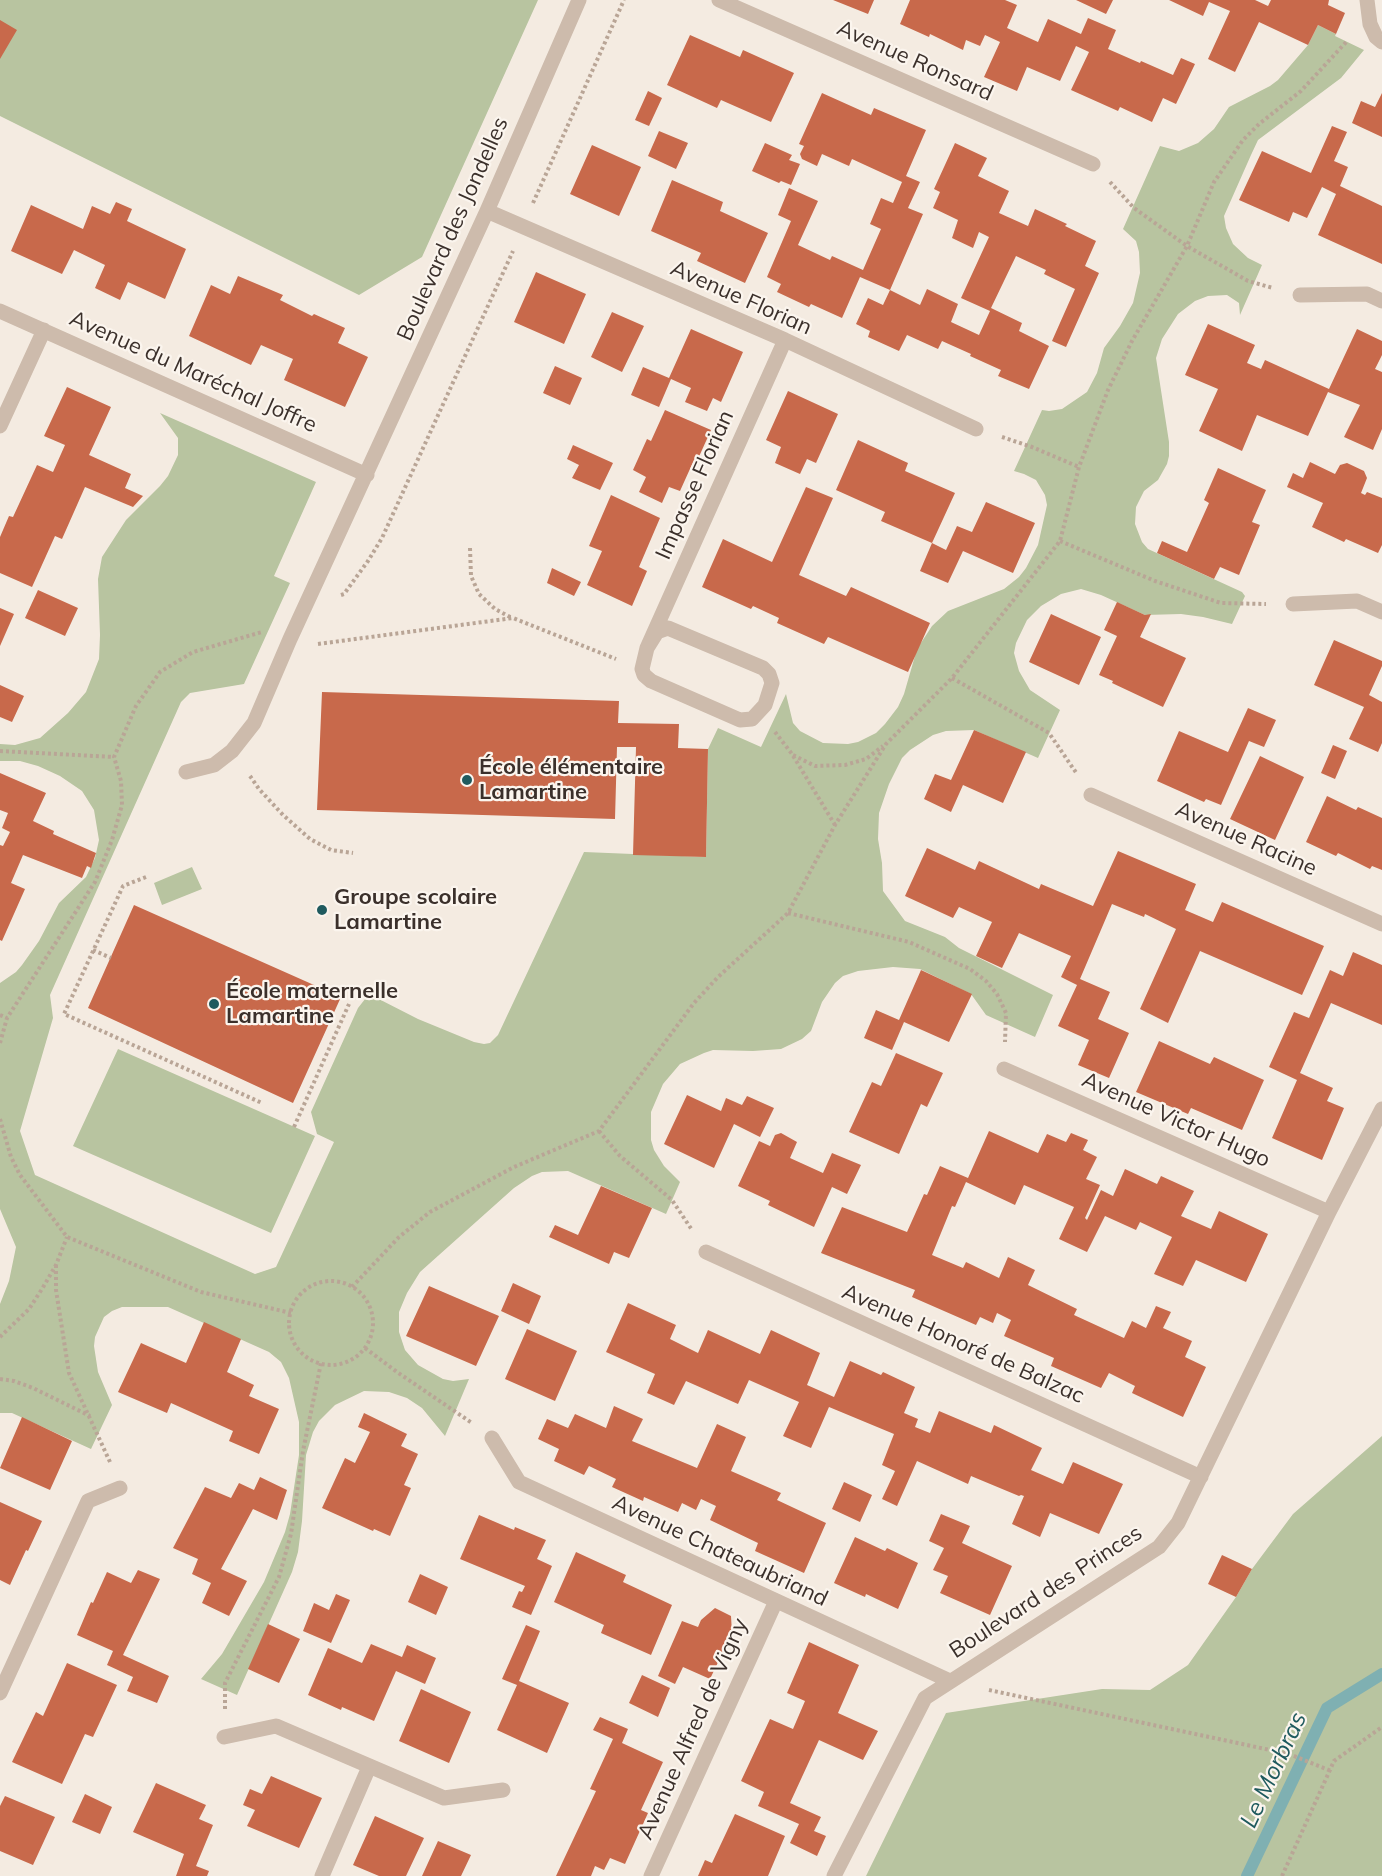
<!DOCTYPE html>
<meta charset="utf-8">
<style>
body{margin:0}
canvas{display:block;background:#f4ebe1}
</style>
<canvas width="1382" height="1876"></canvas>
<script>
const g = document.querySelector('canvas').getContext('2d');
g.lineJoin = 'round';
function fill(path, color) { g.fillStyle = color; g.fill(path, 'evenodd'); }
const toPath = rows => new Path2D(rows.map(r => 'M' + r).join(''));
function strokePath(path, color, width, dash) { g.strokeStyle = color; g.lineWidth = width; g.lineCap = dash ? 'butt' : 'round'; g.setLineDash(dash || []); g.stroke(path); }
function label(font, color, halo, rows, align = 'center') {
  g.font = font + ' Mulish,sans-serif'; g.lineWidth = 4.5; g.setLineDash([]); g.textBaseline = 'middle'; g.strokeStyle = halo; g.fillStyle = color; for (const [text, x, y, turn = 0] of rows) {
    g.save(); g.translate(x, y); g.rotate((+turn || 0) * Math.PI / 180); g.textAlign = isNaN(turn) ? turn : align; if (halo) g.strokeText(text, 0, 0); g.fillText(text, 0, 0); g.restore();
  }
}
fill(toPath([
 [0,0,538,0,422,257,359,295,0,116],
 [1318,25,1336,34,1335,36,1364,50,1341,78,1258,140,1251,155,1224,216,1226,228,1233,244,1248,258,1262,265,1240,315,1239,303,1227,295,1208,296,1195,301,1178,314,1162,339,1156,358,1169,442,1169,456,1167,464,1158,480,1144,491,1136,507,1135,524,1142,542,1148,549,1242,592,1245,596,1232,624,1203,617,1181,614,1145,615,1101,595,1081,589,1061,594,1041,606,1027,620,1016,643,1014,653,1019,671,1030,690,1060,710,1038,758,974,730,946,731,933,735,910,750,902,758,889,784,879,813,878,839,882,863,883,891,905,921,945,937,959,948,1053,995,1035,1037,986,1015,971,994,920,969,893,967,858,971,843,976,835,983,822,1002,811,1031,802,1039,781,1049,753,1051,713,1050,704,1053,680,1064,663,1084,651,1112,651,1140,654,1150,664,1166,680,1182,666,1214,568,1171,542,1172,532,1176,514,1188,420,1272,407,1293,399,1312,399,1332,405,1350,418,1365,443,1379,453,1381,469,1379,445,1436,422,1408,407,1398,389,1392,364,1391,335,1405,319,1421,313,1432,306,1455,302,1521,298,1552,292,1572,237,1695,201,1679,222,1654,264,1582,285,1532,290,1514,299,1455,299,1422,289,1378,281,1362,269,1352,168,1307,122,1307,112,1311,104,1317,95,1337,94,1346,98,1372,112,1405,91,1449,12,1413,0,1413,0,1304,9,1281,16,1247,0,1209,0,983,16,972,22,965,39,941,59,903,86,877,95,858,99,840,94,810,82,791,60,776,38,766,20,761,0,761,0,744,15,745,40,738,68,713,86,692,99,659,100,635,98,579,102,557,126,520,160,486,168,476,178,455,178,438,160,413,316,482,274,576,290,583,244,684,190,693,181,702,50,995,53,1018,20,1131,35,1175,255,1274,276,1267,334,1142,317,1134,311,1112,358,1008,369,994,418,1019,474,1042,484,1044,490,1043,498,1035,584,852,706,857,708,749,718,728,761,747,786,694,793,723,800,731,823,743,848,744,858,742,876,733,885,724,898,707,904,694,917,649,932,626,948,611,1004,589,1019,577,1026,568,1038,545,1047,505,1045,495,1036,480,1024,474,1014,471,1042,410,1049,411,1062,409,1087,392,1097,373,1104,348,1120,326,1133,303,1140,273,1139,252,1136,241,1123,229,1160,146,1179,151,1198,143,1214,129,1229,107,1270,86,1278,80,1308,45],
 [192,867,202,889,162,905,154,883],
 [118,1049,315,1136,271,1233,73,1146],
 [1382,1436,1382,1876,866,1876,946,1713,1102,1689,1150,1690,1188,1665,1236,1597,1252,1569,1293,1514]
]), '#b8c4a0');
strokePath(toPath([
 [1247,1876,1327,1708,1382,1674]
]), '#7fb0b2', 12);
fill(toPath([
 [833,0,874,0,868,14],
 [910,0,1005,0,1017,5,1007,28,1038,42,1048,19,1081,34,1088,18,1116,30,1108,49,1140,63,1141,61,1173,75,1181,58,1195,64,1176,104,1163,98,1152,122,1120,107,1118,111,1071,90,1089,52,1076,46,1060,81,1027,67,1017,91,984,77,1000,42,985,35,980,46,966,40,963,50,930,34,929,37,900,24],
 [1076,0,1113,0,1106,14],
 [1169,0,1255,0,1268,6,1271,0,1329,0,1328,5,1345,13,1336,34,1318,25,1308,45,1259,22,1235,72,1208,59,1230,11,1209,2,1203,16],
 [0,20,17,30,0,59],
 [690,35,740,57,743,50,794,73,771,122,721,100,717,108,667,85],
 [648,91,662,98,649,126,635,120],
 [822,93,871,115,874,108,926,130,906,176,920,182,908,208,923,214,890,290,860,277,842,318,811,304,809,307,777,292,781,284,767,277,791,221,778,215,789,188,818,201,798,245,830,260,832,256,863,270,881,229,870,224,881,198,893,203,902,182,852,159,849,166,822,154,817,166,802,159,800,154,804,146,799,144],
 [1382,93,1382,137,1352,123,1361,101,1375,107],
 [1332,126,1347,132,1334,161,1348,167,1340,186,1382,206,1382,264,1318,235,1336,194,1322,187,1307,218,1293,212,1289,222,1239,200,1262,151,1311,173],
 [659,131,688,143,676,169,648,156],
 [765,143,792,155,789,160,800,164,791,185,781,181,779,183,752,171],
 [955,143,987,158,978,176,1009,191,999,213,1028,226,1035,209,1067,224,1065,226,1096,241,1085,266,1099,273,1066,347,1052,341,1075,289,1044,274,1046,270,1016,256,991,308,1022,323,1019,331,1049,346,1029,389,998,376,1001,370,970,356,971,354,942,341,938,349,907,335,899,351,868,337,870,331,856,324,868,298,883,305,890,290,920,305,927,289,958,304,951,322,979,335,990,311,961,298,989,237,979,232,973,248,952,238,958,220,933,208,940,192,934,189],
 [592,145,641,167,619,216,570,194],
 [672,180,723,202,720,211,768,233,745,283,697,261,701,253,651,231],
 [116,202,132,209,127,221,186,249,165,299,128,282,120,300,95,288,105,265,74,250,62,274,11,251,31,205,83,229,92,206,110,214],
 [536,272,586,294,564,344,514,322],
 [238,276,283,295,280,300,312,316,314,314,345,328,338,343,368,357,345,407,284,380,293,359,261,345,251,365,189,336,211,285,230,294],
 [612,312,644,326,622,372,591,357],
 [1208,324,1255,345,1247,363,1261,369,1265,360,1329,389,1357,329,1382,341,1382,355,1375,369,1382,372,1382,429,1373,450,1344,437,1360,405,1328,392,1308,436,1257,415,1242,451,1199,431,1218,389,1185,375],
 [691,329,743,352,721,402,713,398,707,411,685,402,691,388,671,379,659,407,631,395,643,367,669,378],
 [555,366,582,378,570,405,543,393],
 [67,387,111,407,89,455,131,474,125,488,143,496,133,507,85,487,62,539,55,536,32,587,0,573,0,537,9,516,13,517,37,465,53,472,65,445,44,436],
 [788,391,838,414,816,463,807,459,800,474,775,463,781,447,766,440],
 [665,410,711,430,697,461,694,460,680,491,669,487,662,503,639,492,646,477,633,470,647,439,651,441],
 [858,440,908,463,905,471,955,493,932,543,881,521,885,512,836,490],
 [573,445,613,463,600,490,572,478,579,465,567,459],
 [1310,462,1335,474,1340,465,1347,463,1364,471,1367,478,1361,493,1365,495,1367,492,1382,498,1382,545,1378,553,1346,539,1344,542,1312,527,1323,503,1287,487,1293,473,1303,478],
 [1218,468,1266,490,1252,522,1260,525,1239,575,1220,567,1214,579,1157,553,1162,541,1187,552,1209,503,1204,500],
 [806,487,833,498,799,575,846,596,851,587,930,623,908,672,828,637,824,644,777,623,779,618,753,606,751,609,702,587,723,539,772,562],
 [611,495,660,518,639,567,647,571,632,606,587,585,602,551,589,546],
 [986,502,1035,523,1013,573,963,551,948,583,920,571,932,543,946,550,957,526,972,532],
 [552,568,581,582,574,596,547,583],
 [38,590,78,608,65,636,25,618],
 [1117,602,1145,615,1151,614,1140,637,1186,658,1163,707,1112,683,1113,681,1099,675,1117,636,1104,630],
 [0,608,14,614,0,646],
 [1051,614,1101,637,1079,685,1029,662],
 [1334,640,1382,661,1382,666,1369,695,1382,702,1382,743,1378,752,1349,739,1364,707,1314,685],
 [0,685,24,696,12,722,0,717],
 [322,692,619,701,618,723,679,724,678,748,708,749,706,857,633,855,636,747,617,747,615,819,317,810],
 [1248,708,1276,720,1264,747,1249,741,1221,805,1206,799,1204,802,1157,781,1179,731,1228,752],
 [974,730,1026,752,1003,803,963,785,951,812,924,799,935,774,951,780],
 [1333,745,1347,751,1335,779,1321,773],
 [1260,756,1304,777,1275,840,1230,819],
 [0,773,46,793,33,821,54,831,53,834,96,853,91,868,87,866,82,878,23,855,11,883,25,889,2,941,0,940,0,845,3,846,10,832,2,828,8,813,0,810],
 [1327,796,1356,810,1358,807,1382,818,1382,870,1372,866,1370,869,1338,853,1336,856,1306,842],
 [927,848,975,870,979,861,1039,889,1041,884,1093,906,1118,851,1196,884,1185,910,1213,922,1222,902,1324,946,1302,995,1200,951,1168,1023,1140,1009,1176,929,1145,914,1144,917,1112,904,1080,979,1110,992,1098,1019,1129,1033,1109,1078,1078,1065,1089,1040,1058,1026,1077,985,1061,977,1071,956,1019,933,1002,968,976,956,992,922,959,907,953,918,905,896],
 [134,905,341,997,293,1103,88,1008],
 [1353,952,1382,965,1382,1025,1331,1003,1300,1073,1333,1088,1327,1101,1344,1108,1322,1160,1272,1138,1297,1080,1269,1067,1294,1012,1309,1018,1330,970,1343,976],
 [921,970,972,994,949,1042,904,1022,892,1050,864,1038,876,1010,899,1020],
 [1159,1041,1210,1064,1214,1057,1264,1080,1242,1130,1191,1108,1188,1114,1136,1092],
 [896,1053,943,1073,927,1107,921,1104,899,1154,849,1132,872,1082,881,1086],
 [687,1095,721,1111,726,1098,742,1105,747,1096,774,1108,760,1137,734,1124,714,1168,664,1144],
 [989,1131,1038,1153,1047,1134,1066,1142,1071,1133,1088,1140,1083,1150,1097,1157,1086,1179,1100,1185,1085,1218,1087,1220,1101,1190,1113,1196,1125,1169,1157,1184,1161,1176,1194,1191,1181,1216,1195,1222,1211,1229,1219,1211,1268,1234,1246,1282,1196,1260,1183,1286,1154,1274,1172,1237,1140,1222,1136,1230,1105,1216,1087,1252,1059,1239,1074,1207,1024,1185,1015,1205,966,1182,955,1207,952,1206,932,1255,963,1268,966,1262,999,1278,1008,1257,1035,1270,1028,1285,1077,1309,1074,1315,1124,1338,1132,1321,1146,1328,1156,1306,1171,1312,1163,1328,1192,1341,1185,1357,1206,1367,1183,1417,1132,1393,1135,1386,1109,1373,1101,1388,1051,1366,1054,1358,1004,1336,1011,1320,997,1313,993,1323,980,1317,976,1325,912,1297,915,1290,821,1253,842,1207,907,1232,924,1194,927,1195,940,1166,968,1178],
 [781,1133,797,1142,790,1158,823,1173,832,1153,861,1165,847,1194,832,1187,814,1227,768,1205,770,1201,738,1186,759,1141,770,1146,775,1135],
 [601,1186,652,1208,629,1258,614,1252,609,1264,549,1237,555,1225,578,1235],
 [513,1283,541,1296,529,1324,501,1311],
 [429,1286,499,1316,476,1366,406,1336],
 [628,1303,676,1325,670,1339,698,1353,708,1330,760,1354,771,1330,820,1353,807,1385,834,1397,850,1361,881,1375,883,1372,915,1387,904,1413,918,1419,915,1427,930,1433,939,1411,991,1433,994,1425,1042,1448,1031,1470,1063,1484,1073,1462,1123,1484,1099,1534,1050,1513,1040,1537,1012,1524,1024,1496,1021,1495,1019,1496,971,1476,968,1484,917,1461,897,1506,882,1499,895,1471,882,1465,894,1434,829,1407,811,1448,783,1436,799,1402,749,1380,738,1404,686,1381,674,1405,647,1393,655,1374,606,1352],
 [204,1322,241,1339,227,1372,254,1385,249,1396,279,1409,259,1454,229,1441,233,1431,171,1403,167,1413,118,1392,141,1343,186,1363],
 [527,1329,577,1351,555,1401,505,1379],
 [614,1406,643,1419,632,1441,697,1468,717,1424,746,1437,731,1471,781,1493,777,1500,826,1523,804,1573,755,1551,758,1543,710,1520,716,1506,701,1499,696,1510,682,1503,678,1512,644,1497,643,1501,612,1487,616,1479,589,1466,584,1475,554,1461,559,1449,538,1439,547,1419,568,1428,575,1414,606,1428],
 [364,1413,407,1434,401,1446,418,1454,404,1485,411,1488,390,1536,374,1529,373,1531,322,1508,345,1458,355,1463,370,1432,358,1427],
 [22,1417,72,1441,50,1490,0,1468],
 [260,1477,287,1490,277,1520,253,1509,221,1569,247,1581,229,1616,202,1603,211,1583,192,1574,198,1559,173,1548,205,1487,231,1498,239,1483,254,1490],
 [844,1482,872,1495,860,1522,832,1509],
 [0,1502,42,1521,28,1551,26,1550,10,1585,0,1580],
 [941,1514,970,1526,962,1543,1012,1566,990,1615,940,1593,948,1576,933,1570,944,1548,929,1541],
 [479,1515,514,1530,515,1527,546,1540,537,1559,552,1566,531,1615,512,1607,519,1591,522,1592,525,1586,460,1559],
 [855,1537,885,1551,887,1548,918,1563,898,1609,866,1594,865,1597,834,1583],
 [576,1552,626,1575,623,1582,672,1605,651,1655,601,1633,604,1625,554,1602],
 [1222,1555,1252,1569,1236,1597,1208,1584],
 [138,1570,160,1579,123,1655,169,1676,157,1703,127,1691,133,1677,107,1665,113,1651,77,1635,91,1602,93,1603,107,1572,131,1583],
 [420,1574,448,1587,436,1615,408,1602],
 [336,1594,350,1600,331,1643,303,1631,314,1603,329,1610],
 [715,1608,731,1616,732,1633,710,1679,683,1667,675,1684,658,1676,682,1621,698,1627,701,1620],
 [268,1624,300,1639,279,1683,248,1669],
 [526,1625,540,1631,519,1681,569,1703,547,1753,497,1730,517,1685,502,1679],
 [809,1642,859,1665,838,1713,878,1731,863,1760,819,1740,790,1803,821,1817,814,1831,826,1836,817,1856,790,1843,799,1824,758,1806,764,1792,741,1781,770,1719,793,1729,805,1701,787,1693],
 [371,1644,402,1657,407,1645,436,1658,425,1684,396,1671,374,1721,342,1707,341,1710,308,1695,328,1648,362,1663],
 [67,1663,117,1685,93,1737,85,1734,62,1784,12,1762,36,1712,43,1716],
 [642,1675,670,1688,658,1717,629,1703],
 [421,1689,471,1712,449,1763,399,1741],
 [600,1717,628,1729,622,1743,663,1762,641,1810,648,1813,625,1864,610,1858,604,1870,595,1866,591,1876,556,1876,596,1791,590,1789,613,1739,593,1730],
 [271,1776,322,1798,299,1848,247,1826,255,1810,243,1805,250,1789,262,1794],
 [156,1783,206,1805,199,1819,213,1825,196,1866,209,1871,207,1876,176,1876,184,1854,133,1832],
 [85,1794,112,1807,100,1834,72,1822],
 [5,1796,55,1817,33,1865,0,1851,0,1806],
 [735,1814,785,1836,768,1876,698,1876,705,1860,712,1863],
 [375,1816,424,1838,406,1876,379,1876,353,1865],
 [438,1841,471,1855,461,1876,422,1876]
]), '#c8694b');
strokePath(toPath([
 [1110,182,1134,208,1187,246,1248,281,1273,288],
 [533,203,624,0],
 [1002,437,1032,447,1079,467],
 [1060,541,1155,581,1221,603,1266,604],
 [470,548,471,576,479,594,495,609,512,618],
 [341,595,344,594,368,561,382,538,513,251],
 [318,644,513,618,616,659],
 [952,678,1049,733,1077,774],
 [775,732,792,754,835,825],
 [0,751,114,757],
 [793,755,815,766,845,765,866,759,883,746],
 [250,776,259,789,283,815,310,839,331,850,353,853],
 [146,877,123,886,64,1014,262,1103],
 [788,913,909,942,970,969,986,981,997,994,1006,1013,1005,1042],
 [93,950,111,958],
 [0,1015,7,1018],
 [0,1043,7,1018,95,882,112,840,122,805,121,781,114,757,136,706,160,672,193,652,262,632],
 [0,1119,11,1157,20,1175,67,1237,201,1292,291,1313],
 [294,1127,349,1004],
 [599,1131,620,1156,672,1200,692,1230],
 [56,1265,56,1290,69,1373,110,1462],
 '289 1323a42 42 0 1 1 84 0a42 42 0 1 1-84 0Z',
 [352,1287,399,1237,430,1212,514,1167,599,1131,694,1003,718,977,788,913,835,825,886,744,952,678,1060,541,1079,467,1108,390,1132,341,1187,246,1214,182,1243,140,1259,124,1301,91,1348,40],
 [0,1337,29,1309,42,1289,56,1265,67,1237],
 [365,1348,397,1372,472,1423],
 [0,1379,14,1381,33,1388,90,1416],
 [989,1690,1289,1754,1331,1771],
 [225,1709,225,1683,279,1577,291,1534,303,1451,321,1363],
 [1282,1876,1334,1761,1382,1727]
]), '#b9a596', 4, [3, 3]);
strokePath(toPath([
 [719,0,1093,164],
 [1367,0,1370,24,1376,37,1382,42],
 [487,211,785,340,976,429],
 [1300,295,1367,294,1382,301],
 [0,311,367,475],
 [0,426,44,330],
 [1293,604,1357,601,1382,612],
 [647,648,657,632,668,628,763,668,769,674,772,683,765,705,752,719,740,720,651,681,644,675,642,669,647,648,785,340],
 [186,772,214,765,232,751,254,723,290,639,487,211,579,0],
 [1091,795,1382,924],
 [1004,1069,1329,1212],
 [706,1252,1201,1477],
 [492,1438,519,1482,950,1681],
 [0,1693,88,1501,120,1488],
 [224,1737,276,1726,444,1798,503,1790],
 [322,1876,369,1767],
 [651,1876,776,1601],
 [834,1876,925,1698,1159,1547,1178,1523,1329,1212,1382,1109]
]), '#cdbbac', 15);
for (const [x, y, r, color] of [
 [467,780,6,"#1f5a5e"],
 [322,910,6,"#1f5a5e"],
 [214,1004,6,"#1f5a5e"]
]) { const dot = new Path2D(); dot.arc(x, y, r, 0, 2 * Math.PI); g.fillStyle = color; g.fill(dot); strokePath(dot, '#fbf5ee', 2); }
label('22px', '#3b302b', '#fbf5ee', [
 ["Avenue Ronsard",915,61,24],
 ["Boulevard des Jondelles",453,229,-66],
 ["Avenue Florian",741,298,24],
 ["Avenue du Maréchal Joffre",193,372,24],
 ["Impasse Florian",695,485,-66],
 ["Avenue Racine",1246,839,24],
 ["Avenue Victor Hugo",1176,1120,24],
 ["Avenue Honoré de Balzac",963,1344,24],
 ["Avenue Chateaubriand",720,1551,25],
 ["Boulevard des Princes",1046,1592,-33],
 ["Avenue Alfred de Vigny",693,1729,-66]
]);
label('bold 22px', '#3b302b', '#fbf5ee', [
 ["École élémentaire",479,767],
 ["Lamartine",479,792],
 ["Groupe scolaire",334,897],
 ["Lamartine",334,922],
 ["École maternelle",226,991],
 ["Lamartine",226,1016]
], 'left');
label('italic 24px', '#1f5a5e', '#fbf5ee', [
 ["Le Morbras",1274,1770,-65]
]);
</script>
